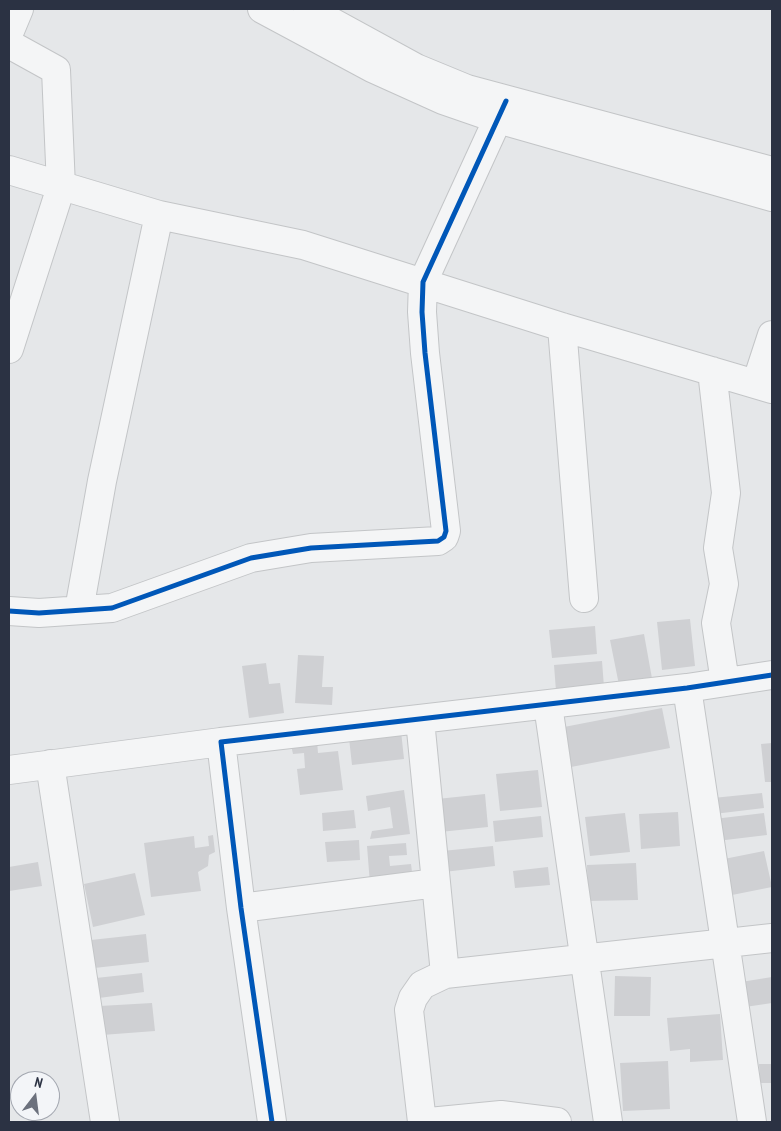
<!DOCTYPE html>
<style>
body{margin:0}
#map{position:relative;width:781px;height:1131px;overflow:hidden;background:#e5e7e9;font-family:"PT Sans Narrow",sans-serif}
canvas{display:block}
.frame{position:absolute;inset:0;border:10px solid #2b3243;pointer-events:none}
.north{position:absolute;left:10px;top:1071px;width:50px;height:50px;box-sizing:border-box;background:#f3f5f8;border:1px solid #a3a7b0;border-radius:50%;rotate:15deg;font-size:14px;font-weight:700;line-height:20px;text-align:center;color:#2b3243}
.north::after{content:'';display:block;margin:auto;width:18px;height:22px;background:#6c717d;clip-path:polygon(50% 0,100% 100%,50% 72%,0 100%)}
</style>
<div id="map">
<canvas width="781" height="1131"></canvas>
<div class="frame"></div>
<div class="north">N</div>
</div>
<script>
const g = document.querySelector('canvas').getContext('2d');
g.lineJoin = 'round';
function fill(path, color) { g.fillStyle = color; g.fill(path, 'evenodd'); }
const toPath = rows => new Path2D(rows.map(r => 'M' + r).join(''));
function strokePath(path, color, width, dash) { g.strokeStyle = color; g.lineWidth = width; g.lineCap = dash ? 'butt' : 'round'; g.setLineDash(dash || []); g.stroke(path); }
fill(toPath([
 [690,619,695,666,662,670,657,622],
 [595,626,597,654,552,658,549,630],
 [644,634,653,684,620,690,610,640],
 [298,655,324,656,322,687,333,687,332,705,295,703],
 [602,661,604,687,556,691,554,665],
 [266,663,269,684,280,683,284,713,249,718,242,666],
 [662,708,670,748,571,767,564,727],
 [401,731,404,759,352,765,349,738],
 [317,741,318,753,338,751,343,790,300,795,297,769,305,768,304,753,293,754,291,745],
 [772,743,772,782,765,782,761,744],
 [538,770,542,807,500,811,496,774],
 [404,790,410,834,370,839,372,831,393,828,390,807,368,811,366,796],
 [762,793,764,808,714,814,713,798],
 [485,794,488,827,440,832,437,799],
 [354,810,356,828,323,831,322,813],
 [678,812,680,846,641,849,639,814],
 [625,813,630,852,590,856,585,817],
 [764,813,767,835,717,841,714,819],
 [541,816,543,837,495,842,493,821],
 [213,835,215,852,209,855,208,866,198,872,201,891,151,897,144,843,194,836,195,848,209,846,208,836],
 [359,840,360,860,327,862,325,842],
 [406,843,407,855,389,856,390,866,411,864,413,880,370,884,367,846],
 [493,846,495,866,444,872,442,851],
 [764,851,772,887,732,895,724,859],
 [38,862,42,886,9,891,9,867],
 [636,863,638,900,588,901,587,865],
 [548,867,550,885,515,888,513,871],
 [135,873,145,915,93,927,84,884],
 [146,934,149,962,94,968,91,940],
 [142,973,144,992,99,998,96,978],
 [615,976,651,977,650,1016,614,1016],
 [772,977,772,1003,745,1007,741,982],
 [152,1003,155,1031,102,1035,100,1006],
 [720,1014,723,1060,690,1062,690,1049,670,1051,667,1018],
 [668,1061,670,1109,623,1111,620,1063],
 [759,1064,772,1064,772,1083,760,1083]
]), '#cfd0d3');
const minor = toPath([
 [262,9,372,68,443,100,498,119,772,197],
 [308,9,416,68,467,89,772,171],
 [9,33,19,9],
 [9,44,56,70,61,187,9,349],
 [9,170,159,215,303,245,562,327,772,389],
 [562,327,584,598],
 [712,371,726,493,718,548,724,584,716,623,725,682],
 [756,384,772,335],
 [79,610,102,481,159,215],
 [9,611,39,613,112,608,251,558,311,548,438,541,444,537,446,531,425,353,422,312,423,282,506,101],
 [687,688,752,1122],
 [548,705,608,1122],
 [420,720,445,974],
 [50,764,105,1122],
 [9,770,221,742],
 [241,908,436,883],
 [272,1122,241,908,221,742,687,688,772,675],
 [422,1122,409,1010,413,998,422,985,445,974,772,938],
 [429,1122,501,1115,557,1122]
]);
strokePath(minor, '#c3c5c7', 30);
strokePath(minor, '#f4f5f6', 28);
strokePath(toPath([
 [9,611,39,613,112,608,251,558,311,548,438,541,444,537,446,531,425,353,422,312,423,282,506,101],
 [272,1122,241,908,221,742,687,688,772,675]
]), '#0057b8', 5);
</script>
